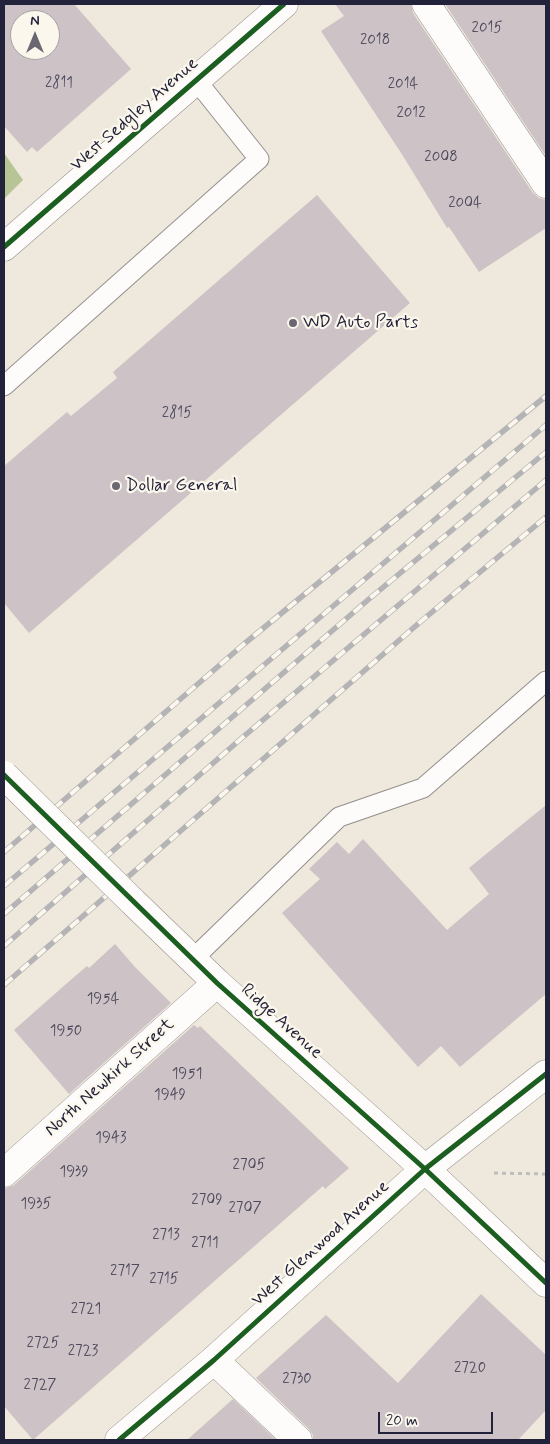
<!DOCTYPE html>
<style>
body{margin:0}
#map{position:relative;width:550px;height:1444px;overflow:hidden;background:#efe8dc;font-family:Mynerve,sans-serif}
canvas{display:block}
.frame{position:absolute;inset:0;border:5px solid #22223b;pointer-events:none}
.north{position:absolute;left:10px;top:10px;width:50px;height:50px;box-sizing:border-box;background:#fbf7ec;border:1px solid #a4a2a5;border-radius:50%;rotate:0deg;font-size:14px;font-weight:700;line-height:20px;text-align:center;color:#22223b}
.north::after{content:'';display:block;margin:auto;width:18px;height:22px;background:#6a6773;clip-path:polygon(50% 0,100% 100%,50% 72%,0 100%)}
.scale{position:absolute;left:378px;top:1412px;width:115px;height:22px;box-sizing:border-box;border:2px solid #22223b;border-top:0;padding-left:6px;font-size:15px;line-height:18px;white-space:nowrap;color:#22223b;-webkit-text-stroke:4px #fbf7ec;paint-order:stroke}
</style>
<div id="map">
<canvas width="550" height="1444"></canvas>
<div class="frame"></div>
<div class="north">N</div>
<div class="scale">20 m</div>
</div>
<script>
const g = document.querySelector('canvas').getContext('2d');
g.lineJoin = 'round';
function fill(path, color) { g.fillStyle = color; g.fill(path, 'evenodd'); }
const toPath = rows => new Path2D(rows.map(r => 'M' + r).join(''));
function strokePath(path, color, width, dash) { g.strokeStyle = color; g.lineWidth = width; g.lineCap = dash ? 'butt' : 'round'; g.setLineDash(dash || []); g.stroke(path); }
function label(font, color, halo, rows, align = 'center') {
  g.font = font + ' Mynerve,sans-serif'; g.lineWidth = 4.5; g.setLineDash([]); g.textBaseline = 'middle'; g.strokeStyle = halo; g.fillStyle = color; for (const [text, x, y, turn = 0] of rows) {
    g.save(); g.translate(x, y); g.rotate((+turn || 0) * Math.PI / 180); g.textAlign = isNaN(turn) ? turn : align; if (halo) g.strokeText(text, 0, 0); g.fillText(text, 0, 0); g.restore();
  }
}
fill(toPath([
 [4,153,23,180,4,199]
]), '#b7c596');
fill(toPath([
 [4,4,74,4,131,69,37,152,32,147,27,152,4,126],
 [20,20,50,20,50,50,20,50],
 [335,4,411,4,413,13,533,193,539,198,546,200,546,228,479,272,449,227,447,228,403,156,321,31,344,16],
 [445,4,546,4,546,156],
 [317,195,410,303,29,633,4,603,4,466,67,412,71,416,117,378,113,372],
 [546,805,546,994,460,1067,441,1046,418,1067,282,913,320,879,309,869,337,842,349,854,363,839,447,930,489,894,469,868],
 [115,944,135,967,171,1003,69,1094,14,1030,66,984,87,966,89,968],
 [194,1025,198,1028,200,1026,349,1168,325,1189,323,1186,33,1440,4,1406,4,1189,14,1185],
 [481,1294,546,1355,546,1410,518,1440,313,1440,313,1435,309,1429,256,1378,326,1315,398,1383],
 [233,1399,276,1440,187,1440]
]), '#cdc2c5');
const lane = toPath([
 [4,386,259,159,196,80],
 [193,959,339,817,423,788,546,681]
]);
const street = toPath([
 [426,4,546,184],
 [4,247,284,4],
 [4,1173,217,983],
 [214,1360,298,1440],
 [119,1440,214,1360,425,1169,546,1074]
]);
const secondary = toPath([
 [131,900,217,983,425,1169,546,1283]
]);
strokePath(lane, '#938f8d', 21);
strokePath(street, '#938f8d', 29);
strokePath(secondary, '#938f8d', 29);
strokePath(toPath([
 [494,1173,546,1174]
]), '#bebdbd', 3, [4, 4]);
strokePath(lane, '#fdfcfa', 19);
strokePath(street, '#fdfcfa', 28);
strokePath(secondary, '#fdfcfa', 28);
const rail = toPath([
 [4,852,244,644,546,396],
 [4,886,546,425],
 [4,914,369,599,546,452],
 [4,946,243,737,546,480],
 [4,985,419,623,546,517]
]);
strokePath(rail, '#b4b3b5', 5.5);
strokePath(rail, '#fbf7ec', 4, [11]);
const secondaryBridge = toPath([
 [4,775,131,900]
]);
strokePath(secondaryBridge, '#938f8d', 29, []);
strokePath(secondaryBridge, '#fdfcfa', 28);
strokePath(toPath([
 [4,247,284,4],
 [4,775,217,983,425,1169,546,1283],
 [119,1440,214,1360,425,1169,546,1074]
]), '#1b5e20', 5);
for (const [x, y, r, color] of [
 [293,323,5,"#6a6773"],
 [116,486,5,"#6a6773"]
]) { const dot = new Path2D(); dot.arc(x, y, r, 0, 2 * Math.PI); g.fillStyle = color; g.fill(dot); strokePath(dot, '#fbf7ec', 2); }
label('15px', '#4d4a5e', null, [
 ["2015",487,29],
 ["2018",375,41],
 ["2811",59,84],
 ["2014",403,85],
 ["2012",411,114],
 ["2008",441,158],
 ["2004",465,204],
 ["2815",177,414],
 ["1954",103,1000],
 ["1950",66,1032],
 ["1951",187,1075],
 ["1949",170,1096],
 ["1943",111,1139],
 ["2705",249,1166],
 ["1939",74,1173],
 ["2709",207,1201],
 ["1935",36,1205],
 ["2707",245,1209],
 ["2713",166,1236],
 ["2711",205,1244],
 ["2717",125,1272],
 ["2715",164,1280],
 ["2721",86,1310],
 ["2725",43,1344],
 ["2723",83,1352],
 ["2720",470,1369],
 ["2730",297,1380],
 ["2727",40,1386]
]);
label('18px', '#22223b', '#fbf7ec', [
 ["West Sedgley Avenue",135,115,-41],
 ["Ridge Avenue",281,1022,42],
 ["North Newkirk Street",110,1078,-42],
 ["West Glenwood Avenue",321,1244,-42]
]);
label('18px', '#22223b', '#fbf7ec', [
 ["WD Auto Parts",303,323],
 ["Dollar General",126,486]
], 'left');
</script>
